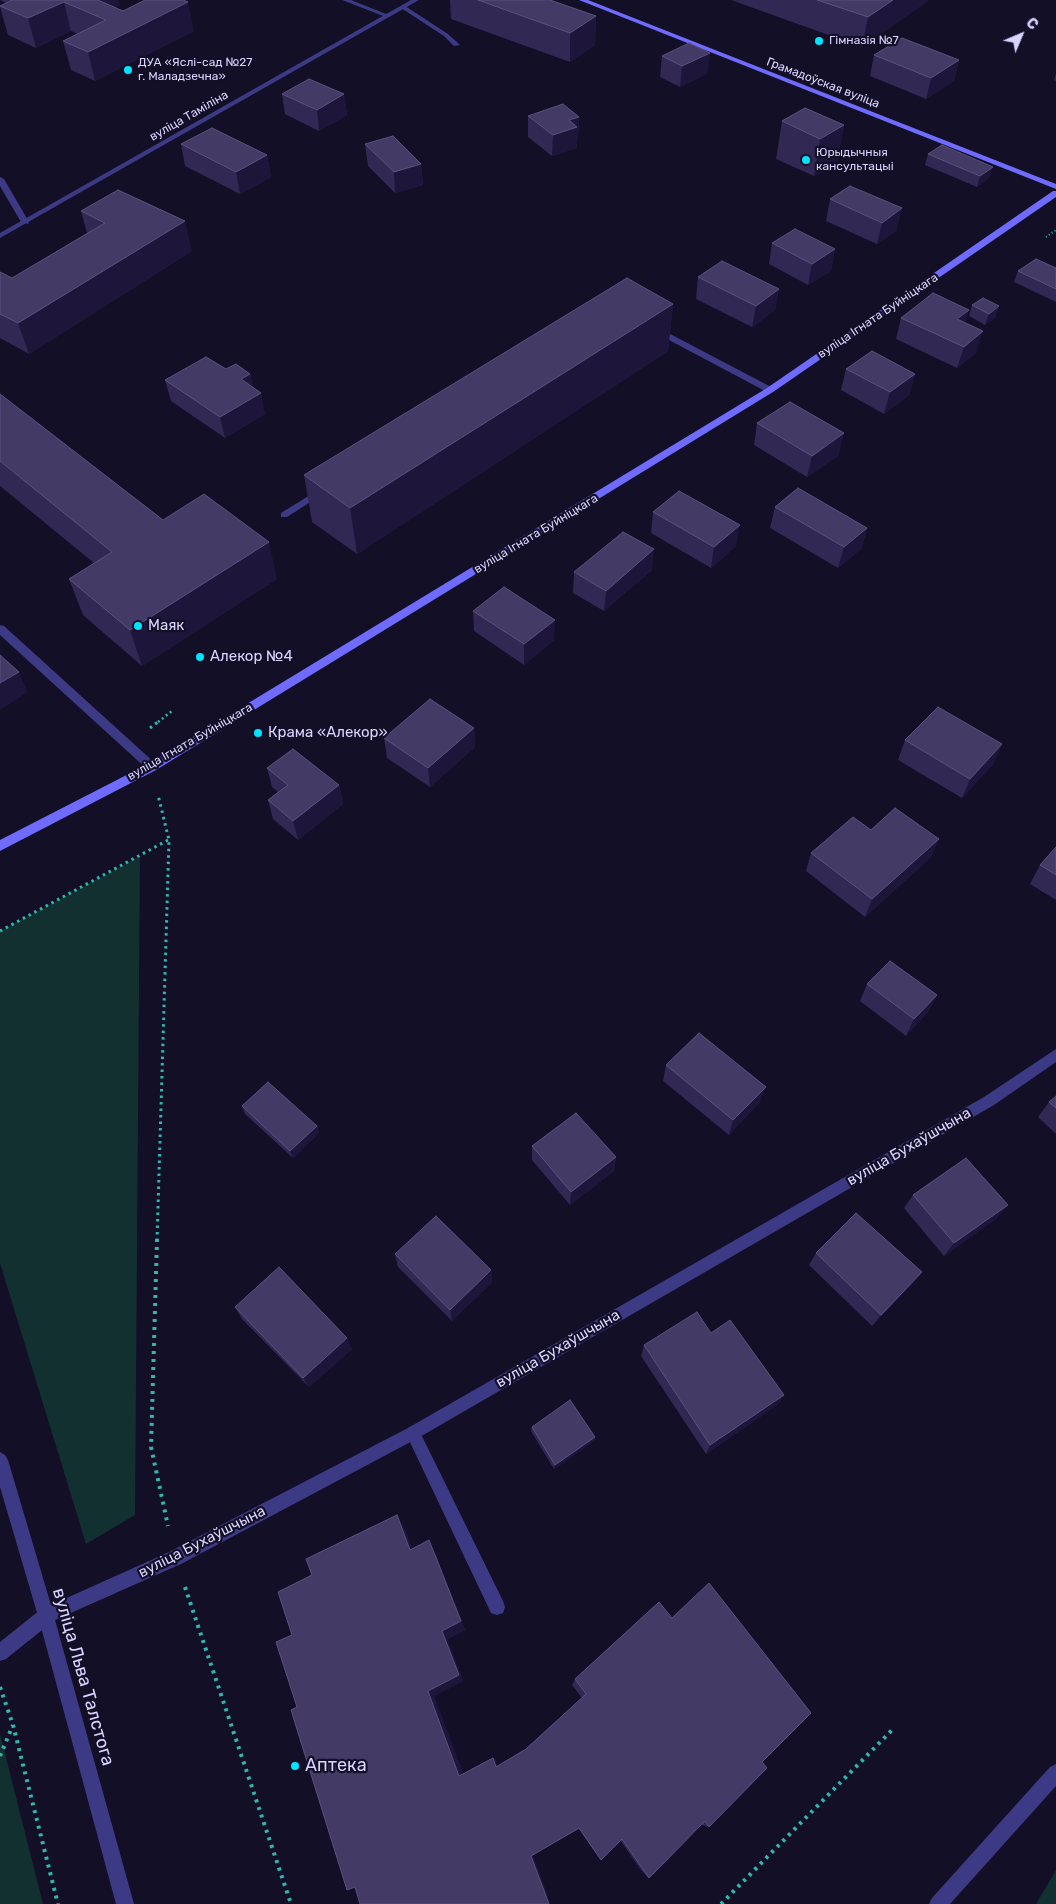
<!DOCTYPE html>
<meta charset="utf-8">
<style>
body{margin:0}
#map{position:relative;width:1056px;height:1904px;overflow:hidden;background:#130f26;font-family:Rubik,sans-serif}
canvas{display:block}
.north{position:absolute;left:996px;top:10px;width:50px;height:50px;-webkit-text-stroke:4px #130f26;paint-order:stroke;rotate:45deg;font-size:14px;font-weight:700;line-height:20px;text-align:center;color:#d9d4ff}
.north::after{content:'';display:block;margin:auto;width:18px;height:22px;background:#d9d4ff;clip-path:polygon(50% 0,100% 100%,50% 72%,0 100%)}
</style>
<div id="map">
<canvas width="1056" height="1904"></canvas>
<div class="north">С</div>
</div>
<script>
const g = document.querySelector('canvas').getContext('2d');
g.lineJoin = 'round';
function fill(path, color) { g.fillStyle = color; g.fill(path, 'evenodd'); }
const toPath = rows => new Path2D(rows.map(r => 'M' + r).join(''));
function strokePath(path, color, width, dash) { g.strokeStyle = color; g.lineWidth = width; g.lineCap = dash ? 'butt' : 'round'; g.setLineDash(dash || []); g.stroke(path); }
function label(font, color, halo, rows, align = 'center') {
  g.font = font + ' Rubik,sans-serif'; g.lineWidth = 4.5; g.setLineDash([]); g.textBaseline = 'middle'; g.strokeStyle = halo; g.fillStyle = color; for (const [text, x, y, turn = 0] of rows) {
    g.save(); g.translate(x, y); g.rotate((+turn || 0) * Math.PI / 180); g.textAlign = isNaN(turn) ? turn : align; if (halo) g.strokeText(text, 0, 0); g.fillText(text, 0, 0); g.restore();
  }
}
fill(toPath([
 [140,856,135,1515,86,1544,0,1263,0,931],
 [0,1734,43,1904,0,1904],
 [1056,1870,1056,1904,1036,1904]
]), '#12302f');
strokePath(toPath([
 [1046,237,1056,230]
]), '#2fb8b0', 2, [1, 2.5]);
strokePath(toPath([
 [158,722,172,711]
]), '#2fb8b0', 2.5, [2, 3]);
strokePath(toPath([
 [150,728,159,721],
 [0,931,168,840],
 [157,1241,169,840,158,795]
]), '#2fb8b0', 3, [2.5, 4]);
strokePath(toPath([
 [157,1239,151,1447,168,1526],
 [185,1587,291,1904],
 [0,1687,13,1725,58,1904],
 [0,1756,13,1725],
 [721,1904,894,1728]
]), '#2fb8b0', 4, [3, 5]);
fill(toPath([
 [342,0,351,0,391,16,386,17,342,0],
 [401,6,405,6,448,34,460,45,454,46,444,36,401,8,401,6],
 [0,177,4,179,29,222,28,224,21,222,0,186,0,177],
 [655,326,773,388,775,390,773,392,767,392,652,331,651,329,655,326],
 [323,487,326,488,326,492,287,517,281,517,281,513,323,487],
 [0,625,4,626,156,764,158,767,156,770,148,770,0,635,0,625],
 [413,1425,418,1428,503,1601,505,1607,503,1613,497,1615,491,1613,408,1438,405,1433,408,1428,413,1425],
 [46,1608,52,1610,54,1616,52,1622,6,1659,0,1661,0,1642,40,1610,46,1608]
]), '#3d3a85');
fill(toPath([
 [411,0,419,0,0,238,0,233,411,0],
 [1056,1049,1056,1062,994,1105,418,1438,181,1564,55,1620,134,1904,116,1904,38,1616,0,1487,0,1452,5,1455,8,1460,51,1605,169,1552,408,1428,984,1097,1056,1049],
 [1056,1764,1056,1786,950,1904,929,1904,932,1898,1050,1767,1056,1764]
]), '#3d3a85');
fill(toPath([
 [579,0,588,0,1056,184,1056,189,579,0],
 [1053,191,1056,191,1056,197,773,392,156,770,0,851,0,840,148,764,767,388,1053,191]
]), '#6f6bff');
fill(toPath([
 [0,0,118,0,120,5,115,7,123,11,194,31,95,81,71,70,63,41,78,34,71,31,36,48,8,35,0,7,0,6,6,3],
 [450,0,550,0,596,16,595,45,570,62,451,19],
 [731,0,929,0,862,47],
 [874,55,959,60,954,81,926,99,870,76],
 [662,56,708,73,680,87,660,77],
 [1056,73,1056,81,1054,80],
 [282,94,344,94,347,115,319,131,285,114],
 [528,116,579,117,578,138,577,139,577,148,552,156,528,137],
 [782,121,844,125,837,162,814,176,776,159],
 [181,144,267,155,271,177,240,194,185,166],
 [365,144,421,164,423,185,395,193,368,166],
 [928,154,990,177,977,187,925,165],
 [830,199,897,230,877,244,826,221],
 [81,211,192,251,29,354,0,338,0,272,12,278,87,233],
 [772,243,835,249,831,271,808,285,769,264],
 [1056,268,1056,302,1014,282,1018,271],
 [698,277,779,289,775,310,752,327,696,299],
 [673,304,668,351,357,554,312,522,304,475],
 [972,305,996,317,985,325,969,316],
 [901,318,965,323,976,353,957,368,896,339],
 [226,369,250,374,253,387,265,414,225,438,171,401,165,380],
 [846,369,915,374,909,395,884,414,841,390],
 [0,394,163,520,277,579,142,666,83,615,69,579,94,563,0,486],
 [757,423,839,455,807,477,754,445],
 [775,507,867,528,861,549,838,568,770,528],
 [653,512,736,546,711,568,651,533],
 [652,570,604,611,573,593,574,572],
 [473,611,554,640,524,665,474,631],
 [474,728,475,747,430,787,387,758,384,738],
 [905,740,1002,744,993,764,962,798,898,760],
 [267,768,339,785,343,804,298,840,273,819,268,800,278,792,272,787],
 [939,839,930,858,865,917,806,871,811,853],
 [1056,847,1056,900,1030,884,1040,865],
 [867,984,937,995,928,1012,906,1036,860,1001],
 [666,1065,760,1102,729,1135,663,1081],
 [1056,1096,1056,1134,1038,1117,1049,1102],
 [242,1106,317,1126,319,1133,293,1158,245,1114],
 [532,1146,616,1157,614,1171,570,1205,532,1160],
 [913,1195,997,1218,944,1256,904,1208],
 [816,1253,912,1284,872,1326,809,1265],
 [395,1254,491,1270,492,1282,452,1321,398,1267],
 [235,1307,352,1349,309,1387,242,1319],
 [711,1333,784,1395,777,1405,706,1454,641,1356,644,1345],
 [532,1427,595,1437,594,1441,554,1469,531,1431],
 [397,1515,405,1530,412,1549,435,1553,465,1630,447,1639,463,1681,434,1696,463,1774,493,1758,495,1758,497,1766,526,1749,582,1698,572,1685,575,1679,762,1762,709,1827,701,1825,649,1878,641,1870,620,1840,601,1860,579,1829,532,1855,548,1897,297,1707,292,1635,312,1575]
]), '#312854');
fill(toPath([
 [82,0,118,0,120,5,97,16],
 [893,0,929,0,862,47,868,17],
 [64,2,71,31,36,48,28,18],
 [188,2,194,31,95,81,88,52],
 [596,16,595,45,570,62,570,33],
 [710,53,708,73,680,87,682,66],
 [959,60,954,81,926,99,931,78],
 [344,94,347,115,319,131,317,110],
 [579,117,578,138,577,139,577,148,552,156,553,135,569,120],
 [844,125,837,162,814,176,820,139],
 [267,155,271,177,240,194,236,172],
 [421,164,423,185,395,193,394,172],
 [993,167,990,177,977,187,980,176],
 [902,208,897,230,877,244,882,223],
 [185,221,192,251,29,354,18,323],
 [835,249,831,271,808,285,812,264],
 [779,289,775,310,752,327,756,306],
 [673,304,668,351,357,554,350,508],
 [999,306,996,317,985,325,989,314],
 [969,310,962,331,957,319],
 [983,331,976,353,957,368,964,347],
 [250,374,255,395,241,379],
 [915,374,909,395,884,414,890,392],
 [261,393,265,414,225,438,220,417],
 [844,433,839,455,807,477,812,456],
 [740,525,736,546,711,568,714,547],
 [867,528,861,549,838,568,844,547],
 [269,542,277,579,142,666,130,630],
 [654,549,652,570,604,611,606,591],
 [555,620,554,640,524,665,524,644],
 [19,672,28,692,0,710,0,683],
 [474,728,475,747,430,787,428,768],
 [1002,744,993,764,962,798,970,779],
 [339,785,343,804,298,840,293,821],
 [939,839,930,858,865,917,872,899],
 [937,995,928,1012,906,1036,914,1019],
 [766,1087,760,1102,729,1135,733,1120],
 [317,1126,319,1133,293,1158,290,1151],
 [616,1157,614,1171,570,1205,571,1192],
 [1008,1205,997,1218,944,1256,954,1243],
 [491,1270,492,1282,452,1321,450,1310],
 [922,1272,912,1284,872,1326,881,1315],
 [347,1338,352,1349,309,1387,303,1378],
 [784,1395,777,1405,706,1454,710,1445],
 [595,1437,594,1441,554,1469,555,1465],
 [397,1515,405,1530,417,1562,410,1550],
 [429,1540,465,1630,447,1639,463,1681,434,1696,464,1775,459,1776,428,1691,442,1631],
 [493,1758,495,1758,498,1767,496,1767],
 [531,1850,548,1897,549,1904,531,1856]
]), '#1d163a');
const building = toPath([
 [12,0,98,0,123,11,145,0,183,0,188,2,88,52,63,41,106,20,64,2,28,18,0,6,12,0],
 [478,0,550,0,596,16,570,33,478,0],
 [817,0,893,0,868,17,817,0],
 [902,38,959,60,931,78,874,55,902,38],
 [689,43,710,53,682,66,662,56,689,43],
 [309,79,344,94,317,110,282,94,309,79],
 [563,104,579,117,569,120,577,127,553,135,528,116,563,104],
 [805,108,844,125,820,139,782,121,805,108],
 [212,128,267,155,236,172,181,144,212,128],
 [393,136,421,164,394,172,365,144,393,136],
 [942,145,993,167,980,176,928,154,942,145],
 [850,186,902,208,882,223,830,199,850,186],
 [118,190,185,221,18,323,0,314,0,272,12,278,105,223,81,211,118,190],
 [795,229,835,249,812,264,772,243,795,229],
 [1036,259,1056,268,1056,289,1018,271,1036,259],
 [722,261,779,289,756,306,698,277,722,261],
 [627,278,673,304,350,508,304,475,627,278],
 [933,293,969,310,957,319,983,331,964,347,901,318,933,293],
 [983,298,999,306,989,314,972,305,983,298],
 [872,351,915,374,890,392,846,369,872,351],
 [206,357,226,369,236,364,250,374,241,379,261,393,220,417,165,380,206,357],
 [0,394,163,520,204,494,269,542,130,630,69,579,112,552,0,461,0,394],
 [790,402,844,433,812,456,757,423,790,402],
 [798,488,867,528,844,547,775,507,798,488],
 [679,491,740,525,714,547,653,512,679,491],
 [623,532,654,549,606,591,574,572,623,532],
 [504,587,555,620,524,644,473,611,504,587],
 [0,655,19,672,0,683,0,655],
 [430,699,474,728,428,768,384,738,430,699],
 [938,707,1002,744,970,779,905,740,938,707],
 [293,749,339,785,293,821,268,800,288,785,267,768,293,749],
 [895,808,939,839,872,899,811,853,853,817,871,830,895,808],
 [1056,847,1056,875,1040,865,1056,847],
 [890,961,937,995,914,1019,867,984,890,961],
 [699,1033,766,1087,733,1120,666,1065,699,1033],
 [268,1082,317,1126,290,1151,242,1106,268,1082],
 [1056,1096,1056,1108,1049,1102,1056,1096],
 [576,1113,616,1157,571,1192,532,1146,576,1113],
 [966,1158,1008,1205,954,1243,913,1195,966,1158],
 [856,1213,922,1272,881,1315,816,1253,856,1213],
 [436,1216,491,1270,450,1310,395,1254,436,1216],
 [279,1267,347,1338,303,1378,235,1307,279,1267],
 [697,1312,711,1333,730,1320,784,1395,710,1445,644,1345,697,1312],
 [570,1400,595,1437,555,1465,532,1427,570,1400],
 [397,1515,410,1550,429,1540,461,1621,442,1631,459,1675,428,1691,459,1776,493,1758,496,1767,526,1749,586,1694,575,1679,659,1602,672,1618,709,1583,811,1713,762,1762,767,1768,709,1827,705,1821,649,1878,622,1839,601,1860,579,1828,531,1856,549,1904,360,1904,355,1887,347,1890,291,1710,297,1707,276,1642,292,1635,278,1592,312,1575,306,1559,397,1515]
]);
fill(building, '#433a66');
strokePath(building, '#5a527e', 1);
for (const [x, y, r, color] of [
 [819,41,5,"#00e5ff"],
 [128,70,5,"#00e5ff"],
 [806,160,5,"#00e5ff"],
 [138,626,5,"#00e5ff"],
 [200,657,5,"#00e5ff"],
 [258,733,5,"#00e5ff"],
 [295,1766,5,"#00e5ff"]
]) { const dot = new Path2D(); dot.arc(x, y, r, 0, 2 * Math.PI); g.fillStyle = color; g.fill(dot); strokePath(dot, '#130f26', 2); }
label('12px', '#d9d4ff', '#130f26', [
 ["Гімназія №7",829,41],
 ["ДУА «Яслі-сад №27",138,63],
 ["г. Маладзечна»",138,77],
 ["Юрыдычныя",816,153],
 ["кансультацыі",816,167]
], 'left');
label('12px', '#d9d4ff', '#130f26', [
 ["Грамадоўская вуліца",823,83,21],
 ["вуліца Таміліна",189,116,-30],
 ["вуліца Ігната Буйніцкага",878,316,-34],
 ["вуліца Ігната Буйніцкага",536,534,-31],
 ["вуліца Ігната Буйніцкага",190,742,-30]
]);
label('15px', '#d9d4ff', '#130f26', [
 ["Маяк",148,626],
 ["Алекор №4",210,657],
 ["Крама «Алекор»",268,733]
], 'left');
label('15px', '#d9d4ff', '#130f26', [
 ["вуліца Бухаўшчына",909,1147,-30],
 ["вуліца Бухаўшчына",558,1349,-30],
 ["вуліца Бухаўшчына",202,1542,-27]
]);
label('18px', '#d9d4ff', '#130f26', [
 ["вуліца Льва Талстога",83,1677,74]
]);
label('18px', '#d9d4ff', '#130f26', [
 ["Аптека",305,1766]
], 'left');
</script>
